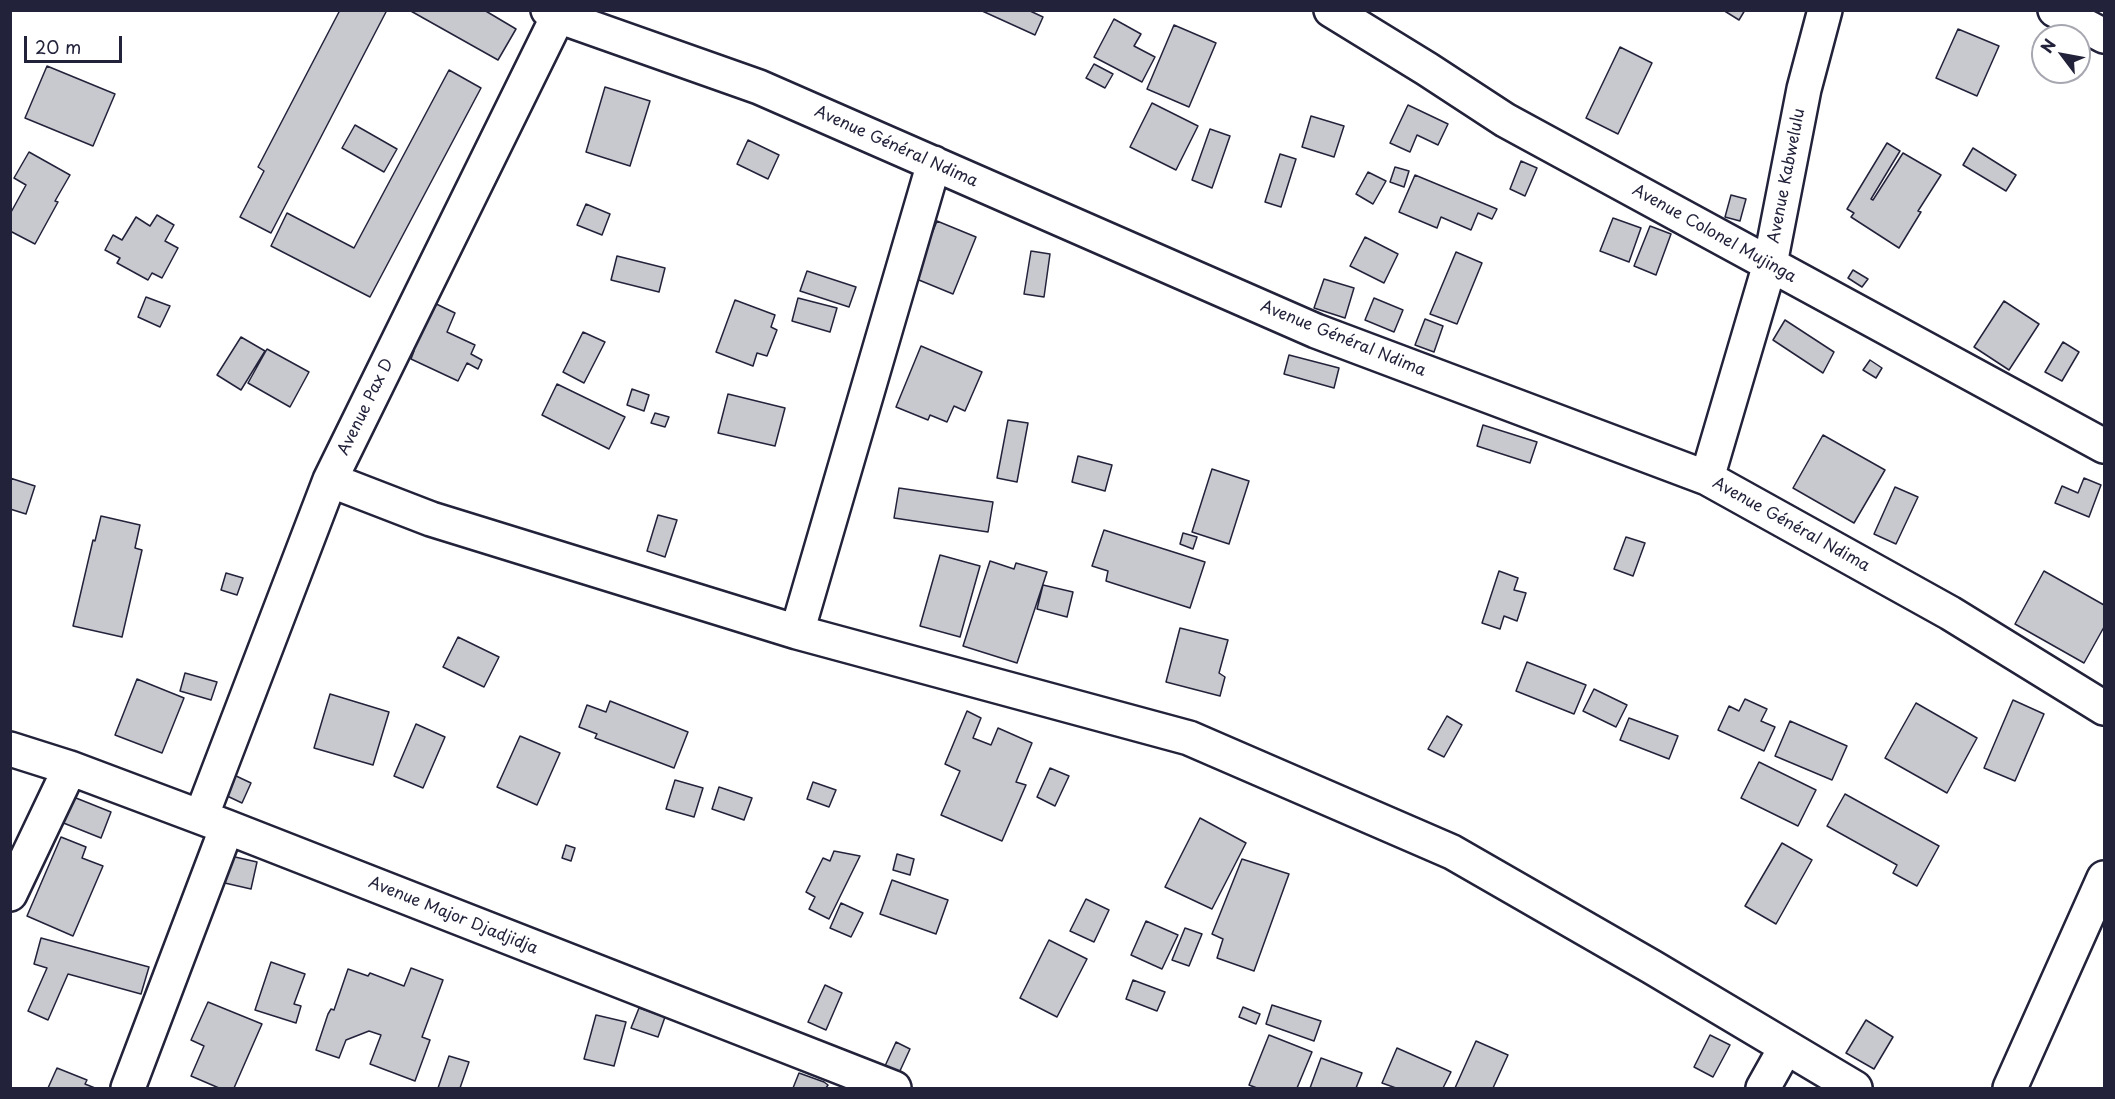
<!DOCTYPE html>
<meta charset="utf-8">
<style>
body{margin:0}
#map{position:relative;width:2115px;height:1099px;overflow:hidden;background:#fff;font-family:"Playpen Sans",sans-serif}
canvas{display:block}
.frame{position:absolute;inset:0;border:12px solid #22223b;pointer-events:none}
.north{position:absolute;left:2031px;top:24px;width:60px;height:60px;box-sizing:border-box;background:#fff;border:2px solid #a7a7b1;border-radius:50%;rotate:302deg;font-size:16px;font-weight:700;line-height:24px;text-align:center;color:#22223b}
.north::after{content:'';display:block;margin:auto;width:21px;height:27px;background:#22223b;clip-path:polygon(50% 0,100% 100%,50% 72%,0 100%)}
.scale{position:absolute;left:24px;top:36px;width:98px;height:27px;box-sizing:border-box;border:3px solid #22223b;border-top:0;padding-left:8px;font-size:18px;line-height:21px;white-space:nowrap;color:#22223b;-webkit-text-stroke:4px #fff;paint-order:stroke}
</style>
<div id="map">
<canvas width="2115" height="1099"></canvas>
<div class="frame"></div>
<div class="north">N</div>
<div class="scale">20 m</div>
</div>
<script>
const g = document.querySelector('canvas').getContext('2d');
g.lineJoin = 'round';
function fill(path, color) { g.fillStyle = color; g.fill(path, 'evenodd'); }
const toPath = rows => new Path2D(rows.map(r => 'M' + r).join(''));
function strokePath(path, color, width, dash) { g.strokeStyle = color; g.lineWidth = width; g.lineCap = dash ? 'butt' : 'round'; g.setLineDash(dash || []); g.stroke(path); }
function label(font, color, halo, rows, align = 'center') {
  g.font = font + ' "Playpen Sans",sans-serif'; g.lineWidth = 4.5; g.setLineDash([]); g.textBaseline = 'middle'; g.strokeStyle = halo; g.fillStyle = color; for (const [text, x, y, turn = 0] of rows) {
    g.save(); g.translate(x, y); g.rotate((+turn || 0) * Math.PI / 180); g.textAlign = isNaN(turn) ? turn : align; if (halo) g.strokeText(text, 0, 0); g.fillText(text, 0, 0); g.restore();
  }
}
const building = toPath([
 [340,10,387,10,271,233,240,217,264,171,258,167,340,10],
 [409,10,484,10,516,29,498,60,409,10],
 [980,10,1028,10,1043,17,1035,35,980,10],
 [1723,10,1745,10,1739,20,1723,10],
 [1114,19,1141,34,1134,46,1155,57,1142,82,1094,57,1114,19],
 [1174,25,1216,43,1189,107,1147,89,1174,25],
 [1958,29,1999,46,1977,96,1936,78,1958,29],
 [1620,47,1652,63,1618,134,1586,118,1620,47],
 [1094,64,1113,74,1105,88,1086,78,1094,64],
 [47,66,115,94,93,146,25,118,47,66],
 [449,70,481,88,370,297,271,246,287,213,354,248,449,70],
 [605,87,650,101,630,166,586,152,605,87],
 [1152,103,1198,126,1176,170,1130,147,1152,103],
 [1408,105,1448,124,1438,145,1417,135,1410,152,1390,143,1408,105],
 [1311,116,1344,126,1334,157,1302,147,1311,116],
 [355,125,397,149,384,172,342,148,355,125],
 [1210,129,1230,136,1212,188,1192,180,1210,129],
 [748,140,779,155,768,179,737,164,748,140],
 [1887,143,1900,151,1871,199,1873,200,1903,153,1941,175,1918,211,1921,212,1899,248,1851,217,1854,213,1847,209,1887,143],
 [1973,148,2016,175,2006,191,1963,165,1973,148],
 [29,152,70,175,55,201,58,202,35,244,10,231,10,214,26,185,14,178,29,152],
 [1280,154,1296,159,1281,207,1265,202,1280,154],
 [1521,161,1537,168,1525,196,1510,189,1521,161],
 [1395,167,1409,171,1404,187,1390,182,1395,167],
 [1368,172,1386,181,1373,204,1356,194,1368,172],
 [1415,175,1497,209,1492,219,1478,213,1471,230,1441,217,1437,228,1399,212,1415,175],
 [1731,195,1746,199,1740,221,1725,217,1731,195],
 [586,204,610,214,602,235,577,225,586,204],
 [157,215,174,225,165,241,178,248,162,278,152,273,148,280,117,263,120,258,105,250,113,235,122,240,136,217,150,226,157,215],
 [1613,218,1641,228,1629,262,1600,251,1613,218],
 [937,221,976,237,953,294,914,278,937,221],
 [1650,226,1671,234,1656,275,1634,266,1650,226],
 [1365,237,1398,254,1384,283,1350,266,1365,237],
 [1031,251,1050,254,1044,297,1024,294,1031,251],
 [1456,252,1482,263,1457,324,1430,314,1456,252],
 [617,256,665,268,659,292,611,280,617,256],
 [1853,270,1868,279,1862,287,1848,278,1853,270],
 [807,271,856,287,849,307,800,291,807,271],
 [1324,279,1354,288,1345,318,1314,308,1324,279],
 [146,297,170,306,160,327,138,317,146,297],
 [798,298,837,308,830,332,792,321,798,298],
 [1374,298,1403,310,1394,332,1365,320,1374,298],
 [428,300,455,313,447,332,475,345,471,354,482,360,478,369,467,363,458,381,411,359,414,351,405,347,414,327,423,331,428,320,420,316,428,300],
 [735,300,775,315,771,327,777,330,767,356,757,353,753,366,716,352,735,300],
 [2004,301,2039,324,2009,370,1974,347,2004,301],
 [1425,319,1443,326,1434,352,1415,345,1425,319],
 [1785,320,1834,352,1823,373,1773,340,1785,320],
 [583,332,605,342,584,383,563,372,583,332],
 [241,337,265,351,241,390,217,375,241,337],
 [2063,342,2079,352,2062,381,2045,372,2063,342],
 [921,346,982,372,965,411,954,406,947,422,930,415,928,420,896,407,921,346],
 [267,349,309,372,290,407,248,383,267,349],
 [1289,355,1339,368,1334,388,1284,374,1289,355],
 [1870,360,1882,368,1876,378,1863,370,1870,360],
 [557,384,625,417,609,449,542,415,557,384],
 [632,389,649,395,644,411,627,405,632,389],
 [728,394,785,408,775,446,718,433,728,394],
 [655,413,669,417,665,427,651,423,655,413],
 [1008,420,1028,423,1017,482,997,478,1008,420],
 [1483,425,1537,442,1530,463,1477,446,1483,425],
 [1823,435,1885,470,1854,523,1793,488,1823,435],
 [1078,456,1112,465,1105,491,1072,482,1078,456],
 [1212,469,1249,481,1229,544,1192,532,1212,469],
 [10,478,35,486,26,514,10,509,10,478],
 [2084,478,2101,485,2089,517,2055,503,2062,486,2078,493,2084,478],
 [1895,487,1918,497,1896,544,1874,534,1895,487],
 [899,488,993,502,988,532,894,518,899,488],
 [658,515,677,520,665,557,647,551,658,515],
 [101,516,140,525,135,548,142,550,122,637,73,626,93,540,95,541,101,516],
 [1104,530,1205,562,1190,608,1106,581,1108,571,1092,566,1104,530],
 [1183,533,1197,537,1193,549,1180,544,1183,533],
 [1626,537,1645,543,1633,576,1614,569,1626,537],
 [940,555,980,566,960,637,920,626,940,555],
 [990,561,1014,569,1016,563,1047,572,1017,663,963,646,990,561],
 [1499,571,1518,578,1514,590,1526,593,1517,621,1504,616,1500,629,1482,623,1499,571],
 [2044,571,2104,605,2104,627,2084,663,2015,624,2044,571],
 [226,573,243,578,237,595,221,590,226,573],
 [1043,585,1073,592,1067,617,1037,609,1043,585],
 [1180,628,1228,640,1219,673,1225,677,1220,696,1166,682,1180,628],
 [458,637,499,657,484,687,443,667,458,637],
 [1527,662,1586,685,1574,714,1516,691,1527,662],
 [185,673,217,682,211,700,180,691,185,673],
 [137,679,184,698,162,753,115,735,137,679],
 [1594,689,1627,705,1616,727,1583,711,1594,689],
 [330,694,389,712,373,765,314,748,330,694],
 [1745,699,1767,709,1761,721,1775,727,1764,751,1718,730,1729,706,1739,711,1745,699],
 [2013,700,2044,714,2015,781,1984,768,2013,700],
 [610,701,688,732,674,768,595,738,597,734,579,727,587,705,606,712,610,701],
 [1916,703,1977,738,1947,793,1885,758,1916,703],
 [967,711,981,718,973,738,991,745,998,728,1032,743,1016,782,1026,785,1002,841,941,815,960,771,945,764,967,711],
 [1447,716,1462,725,1444,757,1428,749,1447,716],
 [1629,718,1678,736,1669,759,1620,740,1629,718],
 [1790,721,1847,746,1832,780,1775,756,1790,721],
 [416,724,445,737,423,788,394,776,416,724],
 [520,736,560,753,537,805,497,787,520,736],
 [1759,762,1816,790,1798,826,1741,798,1759,762],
 [1050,768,1069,776,1055,806,1037,797,1050,768],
 [234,775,251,783,242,803,225,795,234,775],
 [675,780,703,788,694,817,666,809,675,780],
 [813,782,836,790,829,807,807,799,813,782],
 [719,787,752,798,744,820,712,809,719,787],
 [1845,794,1939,846,1917,886,1893,873,1897,865,1827,826,1845,794],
 [71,796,111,812,101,838,61,822,71,796],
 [1200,818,1246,843,1212,909,1165,887,1200,818],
 [61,837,86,847,82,858,103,866,73,936,27,916,61,837],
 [1782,843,1812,860,1776,924,1745,906,1782,843],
 [566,845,575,848,571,861,562,858,566,845],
 [834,851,860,856,829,919,809,909,815,897,806,892,823,858,830,861,834,851],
 [222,854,257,862,251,889,216,881,222,854],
 [897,854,914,859,910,875,893,870,897,854],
 [1242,859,1289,874,1254,971,1217,958,1223,939,1212,934,1242,859],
 [892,880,948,900,936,934,880,914,892,880],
 [1086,899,1109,910,1094,942,1070,931,1086,899],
 [841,903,863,913,851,937,830,928,841,903],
 [1146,921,1178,935,1162,969,1131,955,1146,921],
 [1185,928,1202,934,1189,966,1172,960,1185,928],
 [41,938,149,967,141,994,68,974,48,1020,28,1011,47,968,34,964,41,938],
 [1049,940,1087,959,1057,1017,1020,998,1049,940],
 [271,962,305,974,294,1004,301,1006,296,1023,255,1010,271,962],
 [411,968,443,980,422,1037,430,1040,415,1081,370,1064,381,1035,369,1031,346,1040,339,1058,316,1050,328,1014,331,1009,334,1010,348,969,368,976,370,973,404,986,411,968],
 [1133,980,1165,992,1157,1011,1126,999,1133,980],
 [825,985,842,993,826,1030,808,1022,825,985],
 [208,1002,262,1024,234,1088,219,1088,191,1076,204,1046,191,1040,208,1002],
 [1272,1005,1321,1021,1314,1041,1266,1024,1272,1005],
 [1243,1007,1260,1014,1256,1024,1239,1017,1243,1007],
 [639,1008,665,1017,658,1037,631,1028,639,1008],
 [596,1015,626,1022,614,1066,584,1059,596,1015],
 [1866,1020,1893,1037,1874,1069,1846,1053,1866,1020],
 [1269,1035,1312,1052,1297,1088,1257,1088,1249,1085,1269,1035],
 [1710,1035,1730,1045,1713,1077,1694,1067,1710,1035],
 [1476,1041,1508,1055,1493,1088,1455,1088,1476,1041],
 [896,1042,910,1049,899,1073,885,1066,896,1042],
 [1397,1048,1451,1072,1443,1088,1396,1088,1382,1083,1397,1048],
 [449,1056,469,1062,460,1088,438,1088,449,1056],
 [1321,1058,1362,1073,1356,1088,1310,1088,1321,1058],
 [57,1068,87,1080,85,1084,95,1088,48,1088,57,1068],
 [799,1073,824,1082,828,1085,826,1088,793,1088,799,1073]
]);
fill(building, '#c8c8cf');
strokePath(building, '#22223b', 1.5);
const minor = toPath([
 [548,10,558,16,759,87,1316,331,1707,478,1950,613,2104,708],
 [1331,10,1427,69,1505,120,2104,446],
 [2055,10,2104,36],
 [1707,478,1770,264,1804,89,1825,10],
 [330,480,431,519,797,632,1189,738,1452,852,1652,967,1855,1088],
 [797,632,934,163],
 [10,749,70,768,227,827,894,1088],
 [201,817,330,480,561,10],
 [10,894,70,768],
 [128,1088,227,827],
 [1763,1088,1786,1047],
 [2010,1088,2104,878]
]);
strokePath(minor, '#22223b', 38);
strokePath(minor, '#fff', 33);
label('16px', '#22223b', '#fff', [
 ["Avenue Général Ndima",896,147,24],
 ["Avenue Kabwelulu",1787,176,-79],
 ["Avenue Colonel Mujinga",1714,234,29],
 ["Avenue Général Ndima",1343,339,22],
 ["Avenue Pax D",366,407,-64],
 ["Avenue Général Ndima",1791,525,29],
 ["Avenue Major Djadjidja",453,916,22]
]);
</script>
